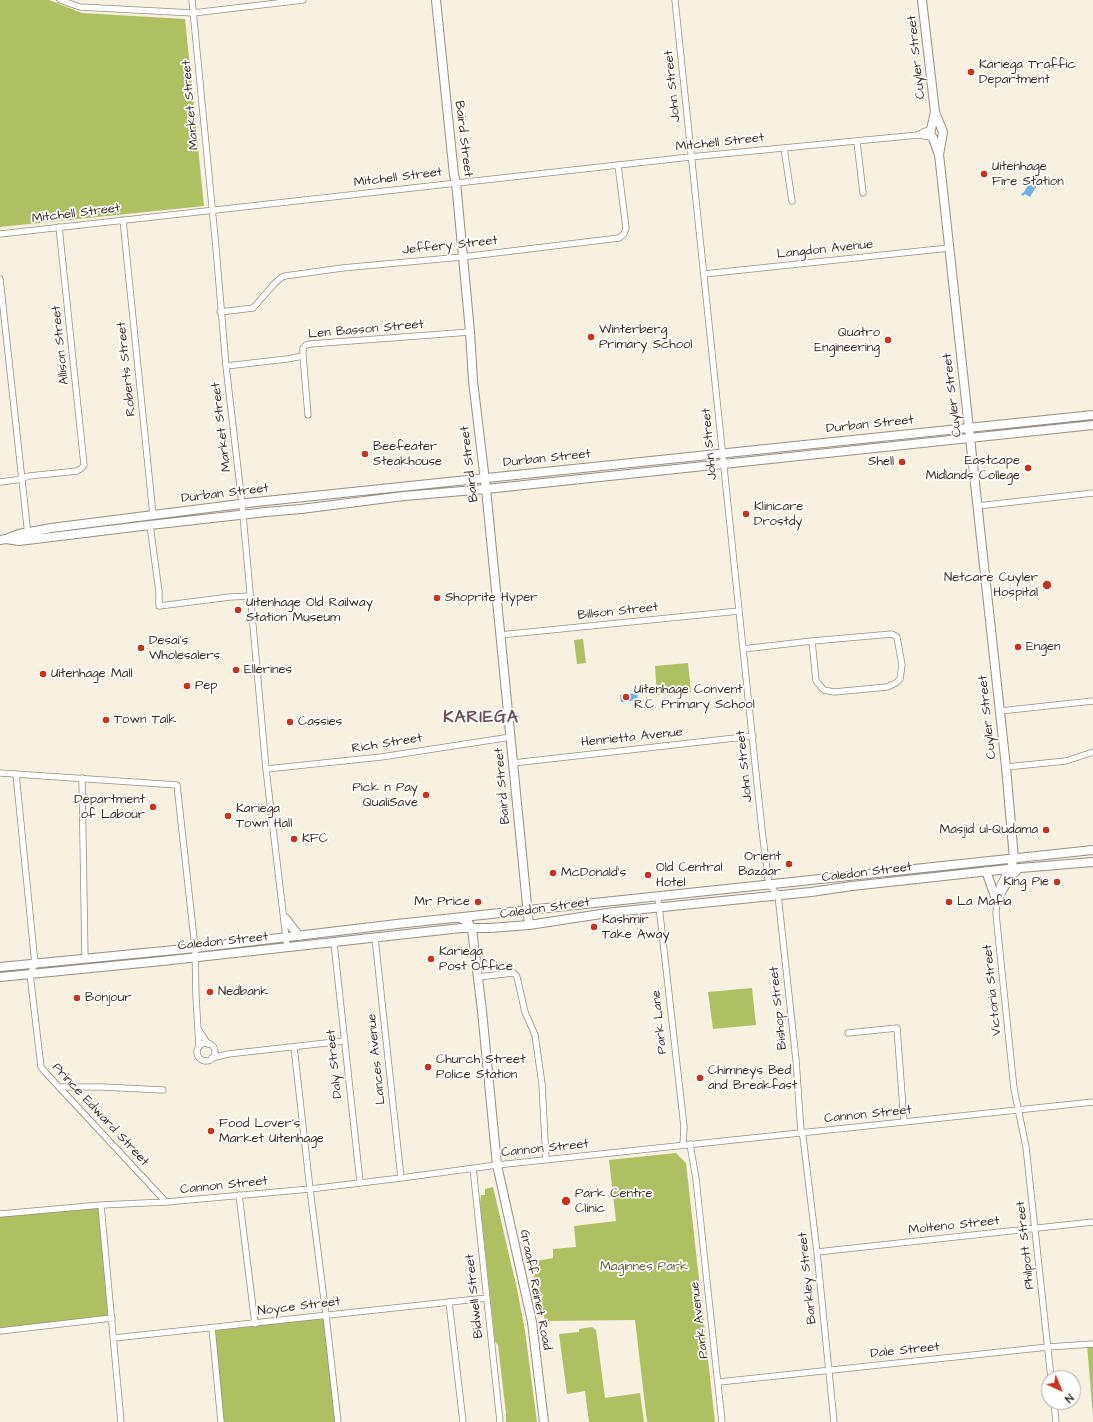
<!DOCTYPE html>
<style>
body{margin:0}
#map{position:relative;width:1093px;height:1422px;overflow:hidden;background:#f6f1e1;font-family:"Architects Daughter",sans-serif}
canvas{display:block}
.north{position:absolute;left:1041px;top:1370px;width:40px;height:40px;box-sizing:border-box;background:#fff;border:1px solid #b1aaa5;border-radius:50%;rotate:136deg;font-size:11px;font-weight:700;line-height:16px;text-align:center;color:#3b2a1e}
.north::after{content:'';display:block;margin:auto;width:14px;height:18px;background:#c8321e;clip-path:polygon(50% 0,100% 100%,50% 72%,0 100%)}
</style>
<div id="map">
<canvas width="1093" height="1422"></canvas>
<div class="north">N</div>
</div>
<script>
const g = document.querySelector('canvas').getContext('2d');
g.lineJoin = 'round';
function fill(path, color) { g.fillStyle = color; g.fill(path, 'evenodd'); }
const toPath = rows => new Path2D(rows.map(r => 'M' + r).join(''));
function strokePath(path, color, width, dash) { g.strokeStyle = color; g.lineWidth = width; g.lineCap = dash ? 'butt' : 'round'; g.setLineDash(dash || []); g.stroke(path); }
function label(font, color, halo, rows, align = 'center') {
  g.font = font + ' "Architects Daughter",sans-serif'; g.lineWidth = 3.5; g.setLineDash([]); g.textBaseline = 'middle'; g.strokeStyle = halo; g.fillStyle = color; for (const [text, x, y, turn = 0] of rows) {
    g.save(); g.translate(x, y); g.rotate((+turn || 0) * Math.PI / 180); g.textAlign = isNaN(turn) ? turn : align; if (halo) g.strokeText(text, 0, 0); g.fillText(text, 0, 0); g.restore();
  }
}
fill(toPath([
 [0,0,49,0,82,13,185,19,204,206,0,227],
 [583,639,586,663,577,664,574,640],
 [688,663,691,692,657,695,655,666],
 [752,988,756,1025,713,1029,708,992],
 [676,1153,686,1163,715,1422,647,1422,635,1320,545,1321,531,1262,553,1258,553,1249,576,1247,574,1226,616,1221,609,1160],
 [493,1187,517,1289,525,1331,537,1422,506,1422,506,1413,498,1345,495,1342,480,1202,481,1195,485,1195,485,1189],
 [101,1205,112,1318,0,1331,0,1214],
 [326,1315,338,1422,221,1422,212,1328],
 [592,1327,596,1330,605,1398,640,1393,644,1422,589,1422,585,1391,567,1394,559,1334,579,1332,579,1329],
 [1093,1344,1093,1416,1087,1345]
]), '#afc063');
fill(toPath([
 [1030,182,1037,185,1030,197,1025,194,1023,196,1021,194,1024,192],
 [637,693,638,700,621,702,620,695]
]), '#71b2e5');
const street = toPath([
 [60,0,80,7,193,13,303,0],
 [192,0,216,248,226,366,242,504,266,769,287,947],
 [675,0,762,830,769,885,778,895,796,1060,801,1132,803,1137,817,1252,834,1422],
 [918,135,923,132,931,129],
 [857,142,863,193],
 [784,148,792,201],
 [123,220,153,515],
 [0,234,690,157,918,135,931,137],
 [704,274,949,248],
 [0,279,28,535],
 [220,312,253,308,275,283,282,277,285,276,342,268,462,257,619,238,624,234,626,228,618,165],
 [303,356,308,415],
 [226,366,287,359,303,356,303,348,306,345,310,344,470,332],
 [0,482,16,480,29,476,77,471,82,468,84,465,59,227],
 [977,506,1093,493],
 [150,525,159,592,159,606,230,597,250,596],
 [500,635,739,611],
 [743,649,812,641,892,634,897,637,902,665,900,679,896,683,887,687,834,692,824,690,816,681,812,641],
 [1000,711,1093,701],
 [513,763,753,736],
 [1006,767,1066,761,1093,752],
 [266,769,381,757,511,737],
 [0,773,177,785,195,948,196,997,199,1047],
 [16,774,35,964,30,974,41,1067,46,1073,166,1202],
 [82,778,85,959],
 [1008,869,1000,885,997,897,996,914,1014,1089,1026,1147,1051,1378],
 [658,897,684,1127,683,1145],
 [375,938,401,1178],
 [334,943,360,1182],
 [478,977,513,973,515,974,517,977,525,1012,535,1035,542,1084,546,1160],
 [198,1029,208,1044],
 [848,1033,897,1028,904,1122],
 '197 1052a9 9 0 1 1 18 0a9 9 0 1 1-18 0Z',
 [294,1047,310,1189,326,1315,338,1422],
 [212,1058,228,1054,344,1041],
 [59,1087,102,1087,163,1090],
 [690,1144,696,1179,722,1422],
 [473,1168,500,1422],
 [239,1195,255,1324],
 [101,1205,121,1422],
 [0,1214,101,1205,166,1202,310,1189,401,1178,497,1165,1093,1102],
 [817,1252,1093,1222],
 [449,1302,463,1422],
 [212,1328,221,1422],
 [0,1331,112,1318],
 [114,1338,487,1298],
 [719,1382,1048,1347,1093,1344],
 [1054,1402,1056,1422]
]);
const secondary = toPath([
 [436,0,454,175,456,182,470,332,473,381,486,489,529,925],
 [922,0,935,112,943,132,939,155],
 [935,112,930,134,933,138,939,155,940,163,1006,767,1014,859,1012,863],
 [6,539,19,541,150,525,266,512,301,509,404,496,486,489,1093,425],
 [0,540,6,539,19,534,51,528,256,502,1093,415],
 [986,871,997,902],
 [997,899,1009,879,1018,869],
 [285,918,299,936],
 [460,918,468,922,472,929,482,1011,497,1165,532,1322,544,1422],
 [0,967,195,948,397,924,1093,850],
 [0,977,162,961,461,928,490,928,529,925,614,912,811,892,852,886,1008,869,1093,862]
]);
strokePath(street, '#988e80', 7);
strokePath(secondary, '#988e80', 10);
strokePath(street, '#fff', 5.5);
strokePath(secondary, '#fff', 8);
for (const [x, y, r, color] of [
 [971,72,4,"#c8321e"],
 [984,174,4,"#c8321e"],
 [591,337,4,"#c8321e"],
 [888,340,4,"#c8321e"],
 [365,454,4,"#c8321e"],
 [902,462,4,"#c8321e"],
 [1028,468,4,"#c8321e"],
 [746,514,4,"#c8321e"],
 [1047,585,5,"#c8321e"],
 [437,598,4,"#c8321e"],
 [238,610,4,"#c8321e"],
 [1018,647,4,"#c8321e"],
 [141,648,4,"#c8321e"],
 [236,670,4,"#c8321e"],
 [43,674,4,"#c8321e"],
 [187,686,4,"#c8321e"],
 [626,697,4,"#c8321e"],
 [106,720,4,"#c8321e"],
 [290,722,4,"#c8321e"],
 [426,795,4,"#c8321e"],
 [153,807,4,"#c8321e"],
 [228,816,4,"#c8321e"],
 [1046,830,4,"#c8321e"],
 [294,839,4,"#c8321e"],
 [789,864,4,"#c8321e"],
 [553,873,4,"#c8321e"],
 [648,875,4,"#c8321e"],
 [1057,882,4,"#c8321e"],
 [478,902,4,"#c8321e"],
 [949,902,4,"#c8321e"],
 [594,927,4,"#c8321e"],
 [431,959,4,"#c8321e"],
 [210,992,4,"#c8321e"],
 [77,998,4,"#c8321e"],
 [428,1067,4,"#c8321e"],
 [700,1078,4,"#c8321e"],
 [211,1131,4,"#c8321e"],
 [566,1201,5,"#c8321e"]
]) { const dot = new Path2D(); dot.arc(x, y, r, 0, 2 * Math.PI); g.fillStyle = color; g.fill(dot); strokePath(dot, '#fff', 1.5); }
label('13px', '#3b2a1e', '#fff', [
 ["Cuyler Street",917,57,-96],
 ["John Street",673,86,-96],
 ["Market Street",191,105,-95],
 ["Baird Street",463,139,83],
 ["Mitchell Street",720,143,-6],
 ["Mitchell Street",398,178,-7],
 ["Mitchell Street",76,214,-7],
 ["Jeffery Street",450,246,-6],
 ["Langdon Avenue",825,250,-6],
 ["Len Basson Street",366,330,-5],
 ["Allison Street",61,345,-96],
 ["Roberts Street",127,369,-96],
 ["Cuyler Street",953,395,-97],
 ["Durban Street",870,425,-6],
 ["Market Street",222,427,-97],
 ["John Street",710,444,-95],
 ["Durban Street",547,459,-6],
 ["Baird Street",470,464,-97],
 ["Durban Street",225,494,-7],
 ["Billson Street",618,612,-6],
 ["Cuyler Street",988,717,-96],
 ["Henrietta Avenue",632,738,-6],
 ["Rich Street",387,744,-9],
 ["John Street",745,766,-96],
 ["Baird Street",503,786,-95],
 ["Caledon Street",867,873,-7],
 ["Caledon Street",545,909,-8],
 ["Caledon Street",223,942,-6],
 ["Victoria Street",993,990,-96],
 ["Bishop Street",779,1008,-96],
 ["Park Lane",660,1022,-96],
 ["Lances Avenue",377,1059,-96],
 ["Daly Street",335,1064,-96],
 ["Prince Edward Street",100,1115,47],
 ["Cannon Street",868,1115,-6],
 ["Cannon Street",545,1149,-6],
 ["Cannon Street",224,1186,-6],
 ["Molteno Street",954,1226,-6],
 ["Philpott Street",1026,1245,-96],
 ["Barkley Street",808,1278,-96],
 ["Graaff Reinet Road",535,1290,79],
 ["Bidwell Street",475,1296,-96],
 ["Noyce Street",299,1307,-7],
 ["Park Avenue",700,1320,-97],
 ["Dale Street",905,1351,-6]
]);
label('13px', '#3b2a1e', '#fff', [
 ["Kariega Traffic",979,65],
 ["Department",979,80],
 ["Uitenhage",992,167],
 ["Fire Station",992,182],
 ["Winterberg",599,330],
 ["Primary School",599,345],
 ["Quatro",880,333,"right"],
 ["Engineering",880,348,"right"],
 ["Beefeater",373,447],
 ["Steakhouse",373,462],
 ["Eastcape",1020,461,"right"],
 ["Midlands College",1020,476,"right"],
 ["Shell",894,462,"right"],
 ["Klinicare",754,507],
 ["Drostdy",754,522],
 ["Netcare Cuyler",1038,578,"right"],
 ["Hospital",1038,593,"right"],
 ["Shoprite Hyper",445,598],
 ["Uitenhage Old Railway",246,603],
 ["Station Museum",246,618],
 ["Desai's",149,641],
 ["Wholesalers",149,656],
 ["Engen",1026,647],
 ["Ellerines",244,670],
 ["Uitenhage Mall",51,674],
 ["Pep",195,686],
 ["Uitenhage Convent",634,690],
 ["R.C. Primary School",634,705],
 ["Town Talk",114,720],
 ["Cassies",298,722],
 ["Pick n Pay",418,788,"right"],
 ["QualiSave",418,803,"right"],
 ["Department",145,800,"right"],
 ["of Labour",145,815,"right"],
 ["Kariega",236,809],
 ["Town Hall",236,824],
 ["Masjid ul-Qudama",1038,830,"right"],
 ["KFC",302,839],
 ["Orient",781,857,"right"],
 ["Bazaar",781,872,"right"],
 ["Old Central",656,868],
 ["Hotel",656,883],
 ["McDonald's",561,873],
 ["King Pie",1049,882,"right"],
 ["Mr Price",470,902,"right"],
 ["La Mafia",957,902],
 ["Kashmir",602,920],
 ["Take Away",602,935],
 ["Kariega",439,952],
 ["Post Office",439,967],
 ["Nedbank",218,992],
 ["Bonjour",85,998],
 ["Church Street",436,1060],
 ["Police Station",436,1075],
 ["Chimneys Bed",708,1071],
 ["and Breakfast",708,1086],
 ["Food Lover's",219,1124],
 ["Market Uitenhage",219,1139],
 ["Park Centre",575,1194],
 ["Clinic",575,1209]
], 'left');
label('13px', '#645e36', '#fff', [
 ["Maginnes Park",644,1267]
]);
g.letterSpacing = '1px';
label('bold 17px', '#6d5257', '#fff', [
 ["KARIEGA",481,718]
]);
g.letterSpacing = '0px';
</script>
